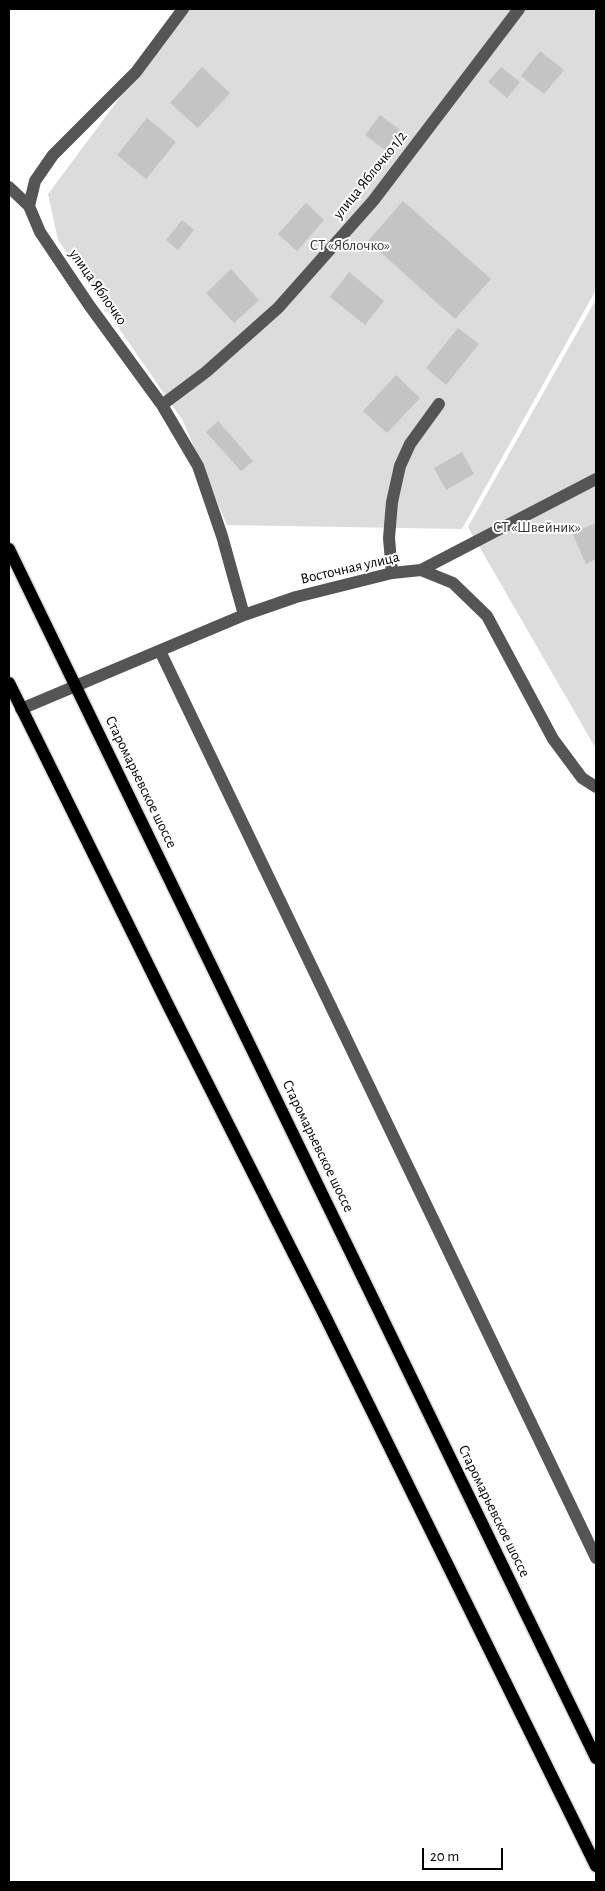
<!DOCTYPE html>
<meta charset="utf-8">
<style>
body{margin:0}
#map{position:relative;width:605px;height:1891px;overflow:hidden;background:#fff;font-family:"Alegreya Sans",sans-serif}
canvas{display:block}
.frame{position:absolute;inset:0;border:10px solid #000;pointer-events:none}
.scale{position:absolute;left:422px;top:1848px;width:81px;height:22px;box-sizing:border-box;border:2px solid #000;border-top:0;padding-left:6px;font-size:15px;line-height:18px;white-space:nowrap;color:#000;-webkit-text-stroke:4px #fff;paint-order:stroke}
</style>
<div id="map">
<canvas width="605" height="1891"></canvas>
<div class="frame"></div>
<div class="scale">20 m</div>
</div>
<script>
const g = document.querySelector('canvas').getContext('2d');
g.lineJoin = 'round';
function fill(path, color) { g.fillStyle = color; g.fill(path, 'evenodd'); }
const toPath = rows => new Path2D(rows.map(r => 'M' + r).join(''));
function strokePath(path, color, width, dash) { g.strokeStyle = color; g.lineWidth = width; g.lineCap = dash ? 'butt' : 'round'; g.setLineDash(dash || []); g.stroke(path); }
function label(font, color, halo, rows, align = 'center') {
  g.font = font + ' "Alegreya Sans",sans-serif'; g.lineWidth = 4; g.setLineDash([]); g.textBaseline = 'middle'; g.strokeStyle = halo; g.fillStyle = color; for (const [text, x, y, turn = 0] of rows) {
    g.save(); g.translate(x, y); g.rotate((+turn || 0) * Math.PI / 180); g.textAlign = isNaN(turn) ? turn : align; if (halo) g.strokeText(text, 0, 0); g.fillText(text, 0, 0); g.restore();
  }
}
fill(toPath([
 [186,9,596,9,596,290,462,529,227,525,183,421,58,240,48,194],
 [596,299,596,749,468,527]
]), '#dcdcdc');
fill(toPath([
 [540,51,564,70,544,94,521,76],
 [202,67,230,93,198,128,170,103],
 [501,67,520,82,507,98,488,82],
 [380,115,400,130,385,150,365,135],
 [147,118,176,142,146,179,117,155],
 [403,201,491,279,455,319,368,241],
 [306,203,324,220,297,251,278,234],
 [182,220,194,230,178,250,166,240],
 [231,269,259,300,234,323,206,293],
 [349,272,384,301,365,325,330,297],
 [458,328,479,344,446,385,426,368],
 [396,375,420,398,387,433,363,411],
 [218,421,253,461,241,471,206,432],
 [462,452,474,474,446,490,434,468],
 [596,523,596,559,586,564,572,533]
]), '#c4c4c4');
const major = toPath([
 [9,549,596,1758],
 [9,683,167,1003,324,1314,596,1866]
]);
strokePath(major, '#dbdbdb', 15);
strokePath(toPath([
 [183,9,136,72,53,155,35,181,29,206,40,232,89,305,162,405,198,466,222,536,244,615],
 [9,187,29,206],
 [162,405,206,372,278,308,373,201,519,9],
 [421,570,596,479],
 [392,573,389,538,392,502,400,466,410,444,439,404],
 [160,651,596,1558],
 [21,709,244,615,296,597,392,573,421,570,453,583,487,616,553,739,582,778,596,787]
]), '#555', 12);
strokePath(major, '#000', 12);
label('15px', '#000', '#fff', [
 ["улица Яблочко 1/2",370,175,-51],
 ["улица Яблочко",98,287,55],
 ["Восточная улица",350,568,-13],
 ["Старомарьевское шоссе",141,782,64],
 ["Старомарьевское шоссе",318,1146,64],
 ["Старомарьевское шоссе",494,1511,64]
]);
label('15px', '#333', '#fff', [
 ["СТ «Яблочко»",350,245],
 ["СТ «Швейник»",537,527]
]);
</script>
